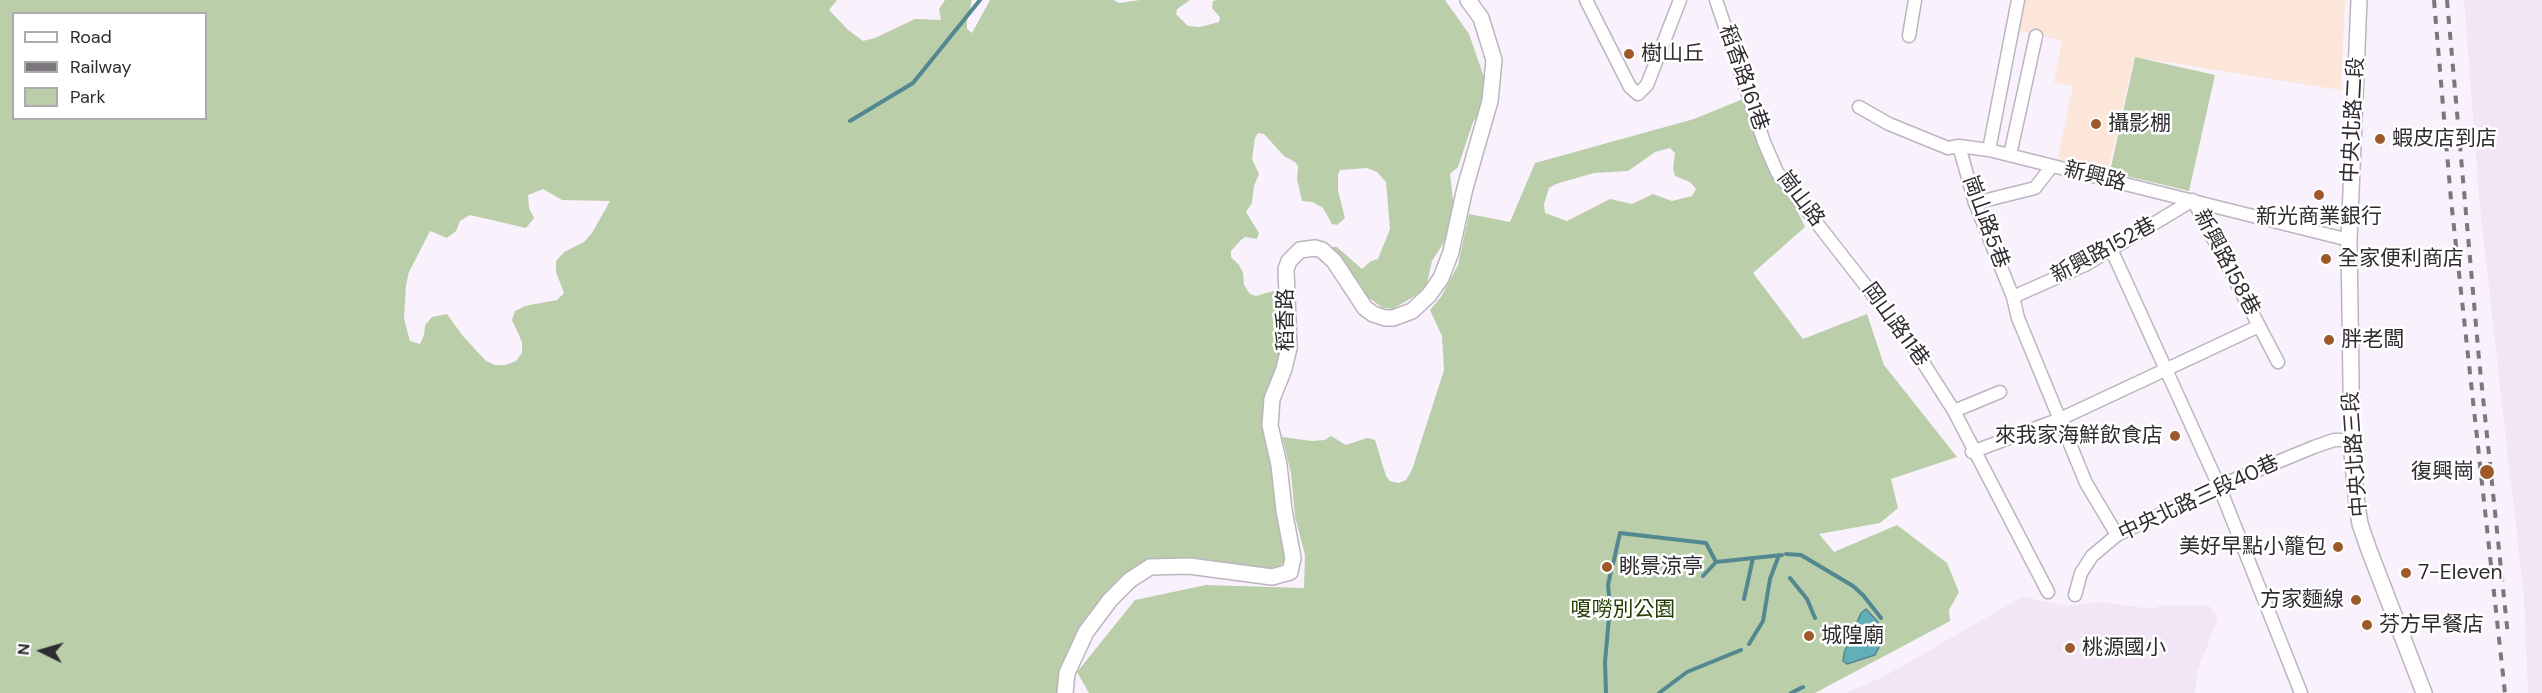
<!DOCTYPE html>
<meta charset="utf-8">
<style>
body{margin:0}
#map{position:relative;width:2542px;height:693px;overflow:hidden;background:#f9f1fb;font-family:"DM Sans",sans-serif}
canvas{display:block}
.legend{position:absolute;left:12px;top:12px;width:195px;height:108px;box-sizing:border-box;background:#fff;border:2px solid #acabac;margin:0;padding:8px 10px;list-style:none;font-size:18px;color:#2f2c30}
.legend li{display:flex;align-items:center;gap:12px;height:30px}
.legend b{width:30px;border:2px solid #acabac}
.north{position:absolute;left:12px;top:621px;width:60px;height:60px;-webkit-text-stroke:4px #fff;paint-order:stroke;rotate:275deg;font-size:16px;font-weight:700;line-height:24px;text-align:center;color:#2f2c30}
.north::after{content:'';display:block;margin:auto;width:21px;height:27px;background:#2f2c30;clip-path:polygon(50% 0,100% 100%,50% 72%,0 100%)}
</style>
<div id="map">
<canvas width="2542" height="693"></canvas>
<ul class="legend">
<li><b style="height:8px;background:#fff"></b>Road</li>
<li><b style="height:8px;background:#7c777d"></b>Railway</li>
<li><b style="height:16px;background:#baceaa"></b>Park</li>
</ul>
<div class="north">N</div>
</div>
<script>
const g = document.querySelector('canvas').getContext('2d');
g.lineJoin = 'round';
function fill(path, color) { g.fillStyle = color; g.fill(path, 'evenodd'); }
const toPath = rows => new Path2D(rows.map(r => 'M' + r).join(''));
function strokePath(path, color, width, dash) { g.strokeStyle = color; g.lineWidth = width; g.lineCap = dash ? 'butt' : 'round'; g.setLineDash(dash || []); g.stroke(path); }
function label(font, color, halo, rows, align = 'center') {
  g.font = font + ' "DM Sans","Noto Sans TC",sans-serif'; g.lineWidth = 5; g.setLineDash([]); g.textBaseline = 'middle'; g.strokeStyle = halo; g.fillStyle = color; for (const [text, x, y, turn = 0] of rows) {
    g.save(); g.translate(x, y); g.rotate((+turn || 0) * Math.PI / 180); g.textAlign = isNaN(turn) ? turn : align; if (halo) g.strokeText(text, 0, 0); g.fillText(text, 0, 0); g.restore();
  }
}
fill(toPath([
 [2464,0,2542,0,2542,693,2528,693,2524,598,2480,207],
 [2022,597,2067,606,2098,602,2152,609,2164,605,2209,606,2218,618,2198,669,2195,693,1846,693,1883,677]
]), '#f2e5f6');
fill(toPath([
 [2022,0,2345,0,2341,90,2134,57,2108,170,2058,159,2073,86,2054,82,2062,41,2018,30]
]), '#fce5d9');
fill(toPath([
 [0,0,837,0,829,10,848,30,863,41,875,38,915,19,941,20,939,9,945,0,972,0,967,21,967,29,972,33,990,0,1114,0,1119,3,1140,0,1190,0,1177,9,1176,14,1188,26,1200,27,1219,22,1220,17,1212,8,1213,1,1217,0,1445,0,1469,34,1485,80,1482,94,1485,105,1473,122,1458,167,1450,174,1455,217,1443,244,1432,261,1427,283,1421,292,1393,309,1383,308,1369,298,1328,252,1331,247,1337,247,1362,269,1371,261,1378,259,1390,229,1386,182,1377,172,1367,168,1340,170,1338,175,1338,191,1345,218,1337,225,1332,224,1323,208,1313,202,1302,201,1297,179,1298,166,1295,162,1284,156,1264,134,1258,133,1255,138,1252,159,1259,174,1254,186,1252,203,1246,212,1259,233,1257,239,1245,237,1241,240,1231,251,1231,257,1239,265,1243,273,1244,285,1250,294,1256,296,1277,290,1280,299,1282,336,1274,380,1286,553,1283,563,1274,570,1166,563,1120,582,1087,616,1062,693,0,693],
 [14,14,206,14,206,118,14,118],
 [543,189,562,200,610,201,592,233,584,242,564,252,556,261,556,272,564,293,557,300,525,306,515,311,512,320,522,342,522,353,516,361,506,365,495,365,486,361,462,335,447,314,432,317,425,325,424,335,420,344,410,341,404,319,406,285,409,272,430,231,447,238,456,231,460,221,470,215,526,228,534,218,529,208,528,195],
 [2135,57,2215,75,2189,191,2110,172],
 [1743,99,1805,227,1753,273,1803,339,1867,314,1884,365,1957,457,1891,479,1898,508,1880,523,1819,534,1834,552,1897,525,1947,563,1959,592,1949,610,1950,621,1815,693,1089,693,1077,672,1135,600,1206,585,1304,588,1305,555,1295,517,1291,473,1282,437,1312,441,1325,440,1331,436,1346,445,1367,438,1375,440,1386,476,1390,481,1399,483,1406,480,1412,470,1444,370,1442,336,1430,310,1441,297,1458,265,1469,214,1510,222,1535,163,1694,119],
 [1670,148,1675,153,1673,169,1675,176,1690,182,1696,189,1692,196,1672,201,1653,194,1632,204,1610,199,1567,221,1545,213,1544,204,1549,188,1556,184,1594,173,1628,171,1655,152]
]), '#baceaa');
const water = toPath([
 [1866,609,1878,622,1881,636,1880,645,1875,655,1847,664,1843,661,1844,653,1861,613,1866,609]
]);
fill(water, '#62afba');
strokePath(water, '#538891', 1.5);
strokePath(toPath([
 [850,121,913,83,980,0],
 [1786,554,1801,555,1853,586,1863,595,1881,618],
 [1613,564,1620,533,1706,543,1716,562,1782,555],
 [1703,576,1716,562],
 [1790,578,1807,599,1815,618],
 [1744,599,1753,558],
 [1749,644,1763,621,1770,579,1779,555],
 [1606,693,1605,662,1610,606,1608,585,1611,571],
 [1659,693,1687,672,1741,650],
 [1791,693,1803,687]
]), '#538891', 4);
const minor = toPath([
 [1586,0,1630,87,1638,94,1647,85,1680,0],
 [1716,0,1764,142,1777,172,1912,345,1954,411,2048,592],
 [1909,36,1915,0],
 [1859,107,1889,124,1948,148,1959,146,1989,150,2349,240],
 [1959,146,1975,203,2013,297,2018,318,2086,483,2117,535],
 [1989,150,2018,0],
 [2010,155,2036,36],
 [1975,203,2035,188,2052,166],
 [2112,251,2219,486,2301,693],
 [2013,297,2085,265,2193,200,2278,362],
 [1954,411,2000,392],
 [1972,452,2060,419,2259,326],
 [2075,595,2081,573,2092,556,2117,535,2219,486,2314,447,2334,440,2352,440]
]);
const tertiary = toPath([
 [2359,0,2349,240,2352,453,2357,505,2360,524,2369,550,2424,693],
 [1065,693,1067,673,1086,632,1110,600,1130,580,1150,567,1189,566,1272,577,1290,572,1293,558,1284,510,1279,465,1270,425,1272,399,1284,369,1289,348,1286,269,1289,261,1300,250,1315,248,1322,250,1334,261,1365,308,1373,314,1385,318,1393,318,1412,311,1429,295,1441,278,1451,252,1465,188,1490,101,1494,60,1481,18,1468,0]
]);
strokePath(minor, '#bcb4be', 15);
strokePath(tertiary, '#bcb4be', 18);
strokePath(minor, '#fff', 12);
strokePath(tertiary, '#fff', 15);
strokePath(toPath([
 [2434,0,2451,200,2505,693],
 [2447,0,2479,359,2508,636]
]), '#7c777d', 4, [8, 8]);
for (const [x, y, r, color] of [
 [1629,54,6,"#9d592a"],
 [2096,124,6,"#9d592a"],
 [2380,139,6,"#9d592a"],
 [2319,195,6,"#9d592a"],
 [2326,259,6,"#9d592a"],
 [2329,340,6,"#9d592a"],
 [2175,436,6,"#9d592a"],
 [2487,472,8,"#9d592a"],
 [2338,547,6,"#9d592a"],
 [1607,567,6,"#9d592a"],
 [2406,573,6,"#9d592a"],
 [2356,600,6,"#9d592a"],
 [2367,625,6,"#9d592a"],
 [1809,636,6,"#9d592a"],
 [2070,648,6,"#9d592a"]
]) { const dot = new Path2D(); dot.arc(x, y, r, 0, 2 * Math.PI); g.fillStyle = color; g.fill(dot); strokePath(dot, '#fff', 2); }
label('21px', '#2f2c30', '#fff', [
 ["樹山丘",1641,54],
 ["攝影棚",2108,124],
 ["蝦皮店到店",2392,139],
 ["新光商業銀行",2319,217,"center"],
 ["全家便利商店",2338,259],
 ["胖老闆",2341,340],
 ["來我家海鮮飲食店",2163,436,"right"],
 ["復興崗",2474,472,"right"],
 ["美好早點小籠包",2326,547,"right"],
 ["眺景涼亭",1619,567],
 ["7-Eleven",2418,573],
 ["方家麵線",2344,600,"right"],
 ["芬方早餐店",2379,625],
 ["城隍廟",1821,636],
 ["桃源國小",2082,648]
], 'left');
label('21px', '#2f2c30', '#fff', [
 ["稻香路161巷",1743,78,71],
 ["中央北路二段",2354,120,-87],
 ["新興路",2095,177,14],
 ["崗山路",1800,199,53],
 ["崗山路5巷",1985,222,70],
 ["新興路152巷",2104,251,-28],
 ["新興路158巷",2226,263,62],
 ["稻香路",1286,320,-90],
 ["岡山路11巷",1895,325,54],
 ["中央北路三段",2356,454,-94],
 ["中央北路三段40巷",2199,499,-25]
]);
label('21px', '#223b01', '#fff', [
 ["嗄嘮別公園",1623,610]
]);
</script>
